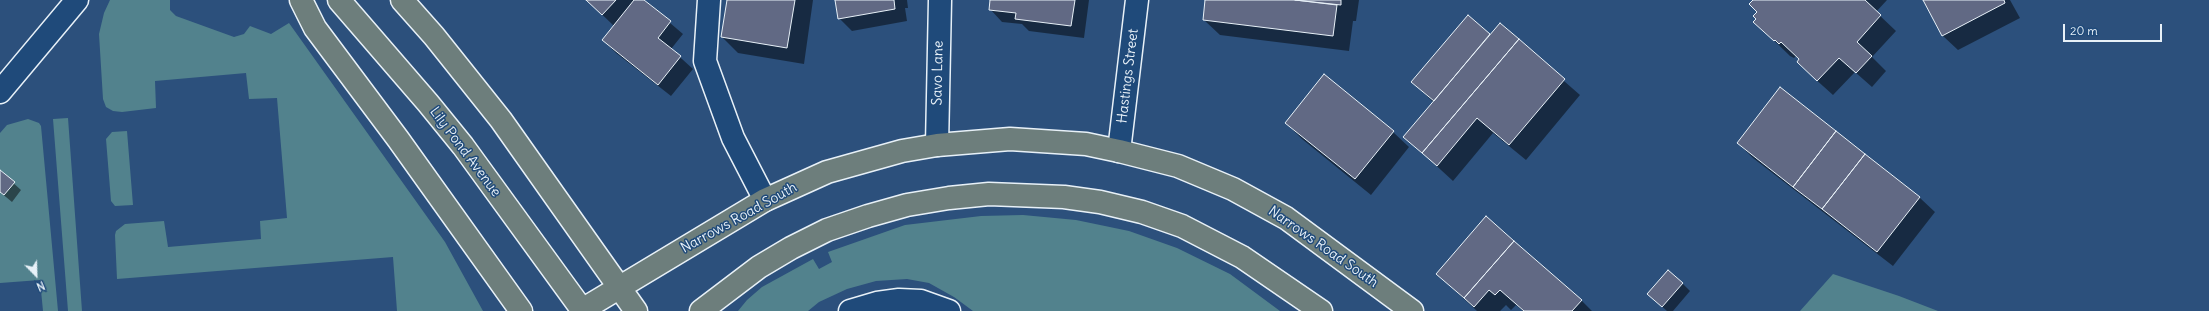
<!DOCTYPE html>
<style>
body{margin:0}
#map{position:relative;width:2209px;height:311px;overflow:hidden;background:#2c507c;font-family:Delius,sans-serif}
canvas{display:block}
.north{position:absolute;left:16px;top:255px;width:40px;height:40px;-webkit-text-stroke:3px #1f4a7a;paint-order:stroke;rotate:157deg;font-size:11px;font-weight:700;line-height:16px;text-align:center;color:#e8f1f8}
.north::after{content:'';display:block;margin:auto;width:14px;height:18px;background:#e8f1f8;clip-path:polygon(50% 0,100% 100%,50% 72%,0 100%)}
.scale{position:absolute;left:2063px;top:24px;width:99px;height:18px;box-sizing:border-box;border:2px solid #e8f1f8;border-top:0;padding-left:5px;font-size:12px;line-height:14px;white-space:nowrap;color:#e8f1f8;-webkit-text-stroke:3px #1f4a7a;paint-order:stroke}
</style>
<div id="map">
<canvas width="2209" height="311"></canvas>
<div class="north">N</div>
<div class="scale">20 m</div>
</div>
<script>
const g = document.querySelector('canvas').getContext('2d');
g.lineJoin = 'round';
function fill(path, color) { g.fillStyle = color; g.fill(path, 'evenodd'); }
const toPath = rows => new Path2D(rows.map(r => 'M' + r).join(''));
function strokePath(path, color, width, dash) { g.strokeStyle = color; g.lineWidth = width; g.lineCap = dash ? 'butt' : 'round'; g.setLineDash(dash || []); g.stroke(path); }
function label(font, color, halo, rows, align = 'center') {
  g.font = font + ' Delius,sans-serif'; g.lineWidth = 3; g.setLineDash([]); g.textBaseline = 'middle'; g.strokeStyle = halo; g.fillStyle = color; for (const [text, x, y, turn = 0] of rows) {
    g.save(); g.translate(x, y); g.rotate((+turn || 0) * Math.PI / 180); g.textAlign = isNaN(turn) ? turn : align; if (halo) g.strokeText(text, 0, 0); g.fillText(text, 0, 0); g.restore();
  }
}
fill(toPath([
 [110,0,170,0,170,10,176,16,234,37,244,34,250,26,271,34,289,23,445,242,483,311,397,311,393,257,117,279,115,235,116,231,125,224,164,221,168,247,261,239,260,221,287,218,277,98,249,99,246,73,155,81,156,108,122,112,113,111,106,107,103,99,99,34,104,13],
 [68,118,82,311,68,311,53,119],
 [28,119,39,123,41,126,58,311,43,311,40,280,0,283,0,133,7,125],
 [127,131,133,205,115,206,111,201,106,139,112,132],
 [1023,215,1076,220,1129,231,1177,248,1230,274,1280,311,973,311,954,297,929,283,907,279,876,281,847,289,819,302,808,311,738,311,747,300,762,287,813,259,819,269,832,262,828,252,905,225,981,216],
 [1833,274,1899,296,1938,311,1800,311]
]), '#52828d');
fill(toPath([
 [587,0,643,0,683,34,671,49,693,69,671,96,616,53,603,40,614,26],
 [728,0,813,0,804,64,738,53,722,37],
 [836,0,907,0,908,8,905,8,907,21,852,31,839,18],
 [991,0,1089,0,1084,38,1029,31,1022,24,1002,22,990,9],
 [1206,0,1359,0,1356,21,1353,21,1349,51,1220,35,1204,20],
 [1754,0,1887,0,1876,12,1896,31,1872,57,1886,71,1872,87,1855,72,1833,95,1813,77,1800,60,1796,56,1794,58,1790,56,1755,22,1758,19,1758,12],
 [1924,0,2010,0,2020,18,1958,50,1943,36],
 [1468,17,1490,35,1500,25,1580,95,1526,160,1493,133,1453,181,1405,137,1434,103,1413,82],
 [1780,88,1920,198,1935,212,1893,266,1753,158,1738,143],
 [1286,123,1393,132,1409,147,1371,195,1302,139],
 [0,171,21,190,12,202,0,192],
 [1437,274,1581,300,1592,311,1523,311,1516,305,1511,310,1506,305,1500,311,1477,311],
 [1682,283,1690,291,1673,311,1667,311,1648,294]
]), '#0007');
const building = toPath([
 [586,0,616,0,602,15,586,0],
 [634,0,644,0,671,21,658,38,681,56,658,85,602,40,634,0],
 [727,0,795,0,787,48,721,37,727,0],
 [835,0,894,0,895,9,838,19,835,0],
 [990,0,1075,0,1071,26,1015,19,1016,13,989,10,990,0],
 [1205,0,1295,0,1337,5,1333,36,1203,20,1205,0],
 [1295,0,1341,0,1341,5,1295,0],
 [1753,0,1865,0,1881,15,1857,42,1872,56,1856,73,1839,58,1817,81,1797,62,1799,59,1781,42,1779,44,1775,40,1774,41,1753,22,1756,19,1753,16,1757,12,1749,4,1753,0],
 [1923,0,2004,0,2005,3,1942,36,1923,0],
 [1468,15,1490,34,1434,101,1411,82,1468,15],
 [1500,23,1519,39,1422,153,1403,137,1500,23],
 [1519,39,1565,79,1509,145,1477,118,1437,166,1422,153,1519,39],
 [1324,74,1394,131,1355,179,1285,123,1324,74],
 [1780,87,1836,131,1793,187,1737,143,1780,87],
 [1836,131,1865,154,1822,209,1793,187,1836,131],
 [1865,154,1920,197,1877,252,1822,209,1865,154],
 [0,170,15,182,4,195,0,192,0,170],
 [1486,216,1514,241,1464,298,1436,274,1486,216],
 [1514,241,1582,300,1572,311,1524,311,1500,290,1495,295,1489,290,1474,307,1464,298,1514,241],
 [1668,270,1683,283,1662,307,1647,294,1668,270]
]);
fill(building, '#616984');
strokePath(building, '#e8f1f8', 1);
const minor = toPath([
 [709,0,705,61,733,138,765,200],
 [0,92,77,0],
 [937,145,940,0],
 [1119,151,1137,0],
 [850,311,877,303,899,300,921,301,949,311]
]);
const major = toPath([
 [339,0,428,103,463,146,583,311],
 [402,0,434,36,501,120,636,311],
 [582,310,765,200,827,172,902,151,937,145,1010,139,1086,144,1119,151,1178,166,1233,189,1286,218,1412,311]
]);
const highway = toPath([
 [301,0,315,28,398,139,521,311],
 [701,311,759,267,791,248,827,230,868,216,907,205,949,198,989,194,1064,197,1100,202,1142,212,1182,226,1242,257,1321,311]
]);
strokePath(minor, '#e8f1f8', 25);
strokePath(major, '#e8f1f8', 25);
strokePath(highway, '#e8f1f8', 25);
strokePath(minor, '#1f4a7a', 22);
strokePath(major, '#6d7e7c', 22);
strokePath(highway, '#6d7e7c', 22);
label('14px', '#e8f1f8', '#1f4a7a', [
 ["Savo Lane",938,73,-89],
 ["Hastings Street",1128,76,-83],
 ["Lily Pond Avenue",465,152,53],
 ["Narrows Road South",739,218,-29],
 ["Narrows Road South",1323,247,35]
]);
</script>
